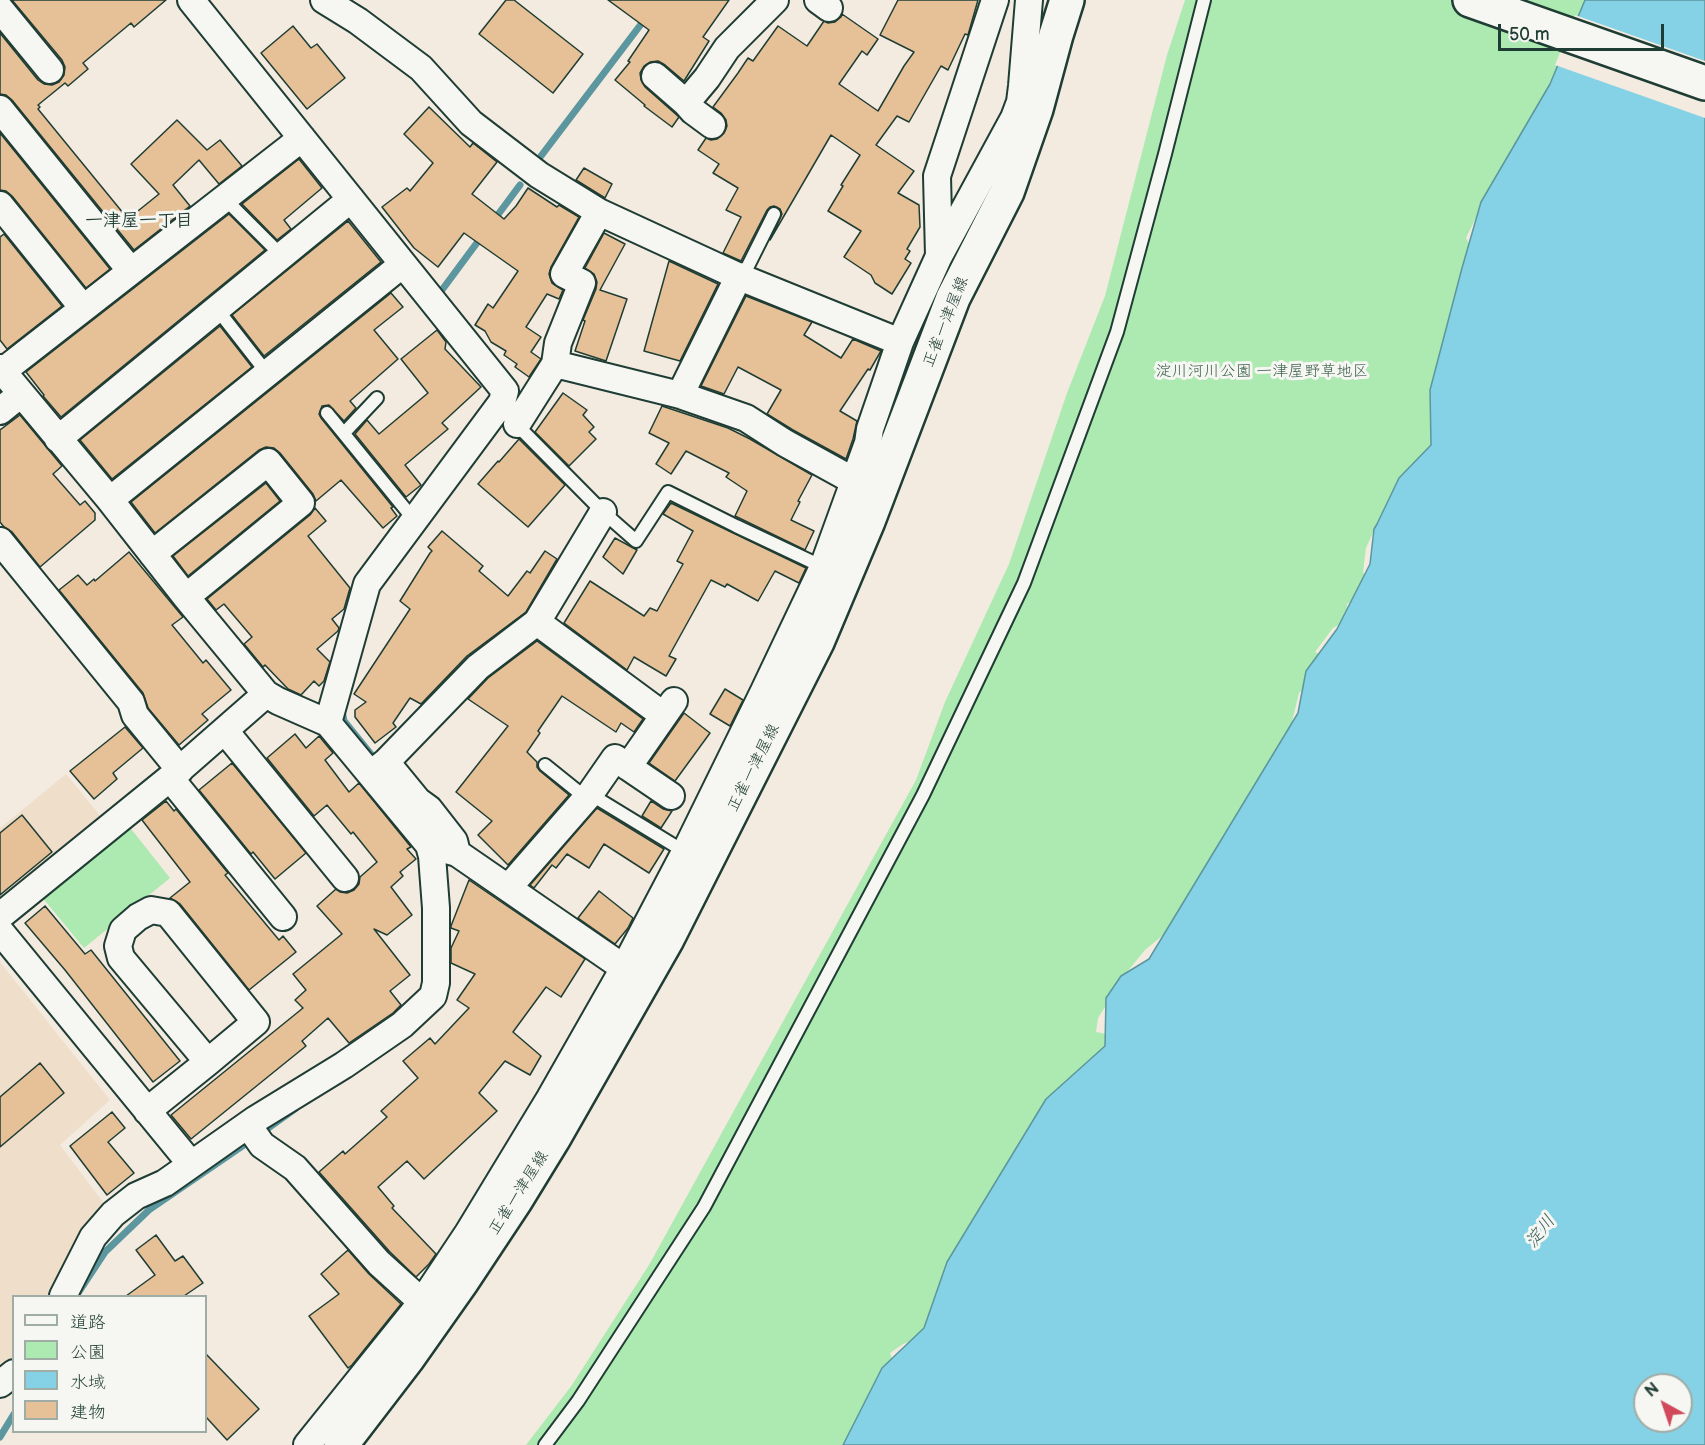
<!DOCTYPE html>
<meta charset="utf-8">
<style>
body{margin:0}
#map{position:relative;width:1705px;height:1445px;overflow:hidden;background:#f3ebe0;font-family:"Balsamiq Sans","Klee One",sans-serif}
canvas{display:block}
.legend{position:absolute;left:12px;top:1295px;width:195px;height:138px;box-sizing:border-box;background:#f6f6f2;border:2px solid #a0aca6;margin:0;padding:8px 10px;list-style:none;font-size:18px;color:#1f3d34}
.legend li{display:flex;align-items:center;gap:12px;height:30px}
.legend b{width:30px;border:2px solid #a0aca6}
.north{position:absolute;left:1633px;top:1373px;width:60px;height:60px;box-sizing:border-box;background:#f6f6f2;border:2px solid #a0aca6;border-radius:50%;rotate:320deg;font-size:16px;font-weight:700;line-height:24px;text-align:center;color:#1f3d34}
.north::after{content:'';display:block;margin:auto;width:21px;height:27px;background:#d1495b;clip-path:polygon(50% 0,100% 100%,50% 72%,0 100%)}
.scale{position:absolute;left:1498px;top:24px;width:166px;height:27px;box-sizing:border-box;border:3px solid #1f3d34;border-top:0;padding-left:8px;font-size:18px;line-height:21px;white-space:nowrap;color:#1f3d34;-webkit-text-stroke:4px #f6f6f2;paint-order:stroke}
</style>
<div id="map">
<canvas width="1705" height="1445"></canvas>
<ul class="legend">
<li><b style="height:8px;background:#f6f6f2"></b>道路</li>
<li><b style="height:16px;background:#aceab1"></b>公園</li>
<li><b style="height:16px;background:#85d1e5"></b>水域</li>
<li><b style="height:16px;background:#e6c197"></b>建物</li>
</ul>
<div class="north">N</div>
<div class="scale">50 m</div>
</div>
<script>
const g = document.querySelector('canvas').getContext('2d');
g.lineJoin = 'round';
function fill(path, color) { g.fillStyle = color; g.fill(path, 'evenodd'); }
const toPath = rows => new Path2D(rows.map(r => 'M' + r).join(''));
function strokePath(path, color, width, dash) { g.strokeStyle = color; g.lineWidth = width; g.lineCap = dash ? 'butt' : 'round'; g.setLineDash(dash || []); g.stroke(path); }
function label(font, color, halo, rows, align = 'center') {
  g.font = font + ' "Balsamiq Sans","Klee One",sans-serif'; g.lineWidth = 6; g.setLineDash([]); g.textBaseline = 'middle'; g.strokeStyle = halo; g.fillStyle = color; for (const [text, x, y, turn = 0] of rows) {
    g.save(); g.translate(x, y); g.rotate((+turn || 0) * Math.PI / 180); g.textAlign = isNaN(turn) ? turn : align; if (halo) g.strokeText(text, 0, 0); g.fillText(text, 0, 0); g.restore();
  }
}
fill(toPath([
 [66,774,102,818,0,902,0,828],
 [0,962,110,1100,60,1145,103,1202,52,1296,14,1296,13,1357,0,1369]
]), '#efdeca');
fill(toPath([
 [1185,0,1585,0,1560,61,1543,97,1495,178,1466,238,1478,261,1434,449,1377,524,1366,548,1363,572,1369,584,1358,597,1347,604,1346,621,1333,628,1315,652,1332,660,1299,693,1288,738,1173,927,1145,950,1127,972,1098,1018,1096,1032,1112,1035,923,1337,903,1344,890,1353,897,1371,858,1445,526,1445,572,1385,649,1265,916,780,945,702,1009,564,1067,393,1105,296,1167,55],
 [128,825,170,878,84,948,41,896]
]), '#aceab1');
const water = toPath([
 [1585,0,1705,0,1705,1445,843,1445,882,1368,924,1328,947,1262,1046,1099,1105,1046,1106,998,1121,976,1149,959,1298,713,1306,671,1337,629,1370,564,1374,529,1377,524,1399,478,1431,445,1430,390,1462,268,1481,202,1550,84,1585,0],
 [1645,1385,1681,1385,1681,1421,1645,1421,1645,1385]
]);
fill(water, '#85d1e5');
strokePath(water, '#5c969e', 1.5);
fill(toPath([
 [1575,15,1705,61,1705,118,1555,65]
]), '#f3ebe0');
strokePath(toPath([
 [541,156,645,19],
 [494,220,520,185],
 [439,294,482,236],
 [342,711,344,721,374,758],
 [260,1134,295,1109],
 [76,1296,105,1252,150,1209,251,1140],
 [0,1437,14,1414]
]), '#5c969e', 7);
const building = toPath([
 [12,0,166,0,134,27,131,23,83,63,88,69,68,86,65,83,38,105,40,107,38,109,128,219,159,194,131,164,177,120,207,150,220,140,242,166,219,184,199,160,173,185,190,206,134,250,12,100,6,95,0,94,0,33,38,80,44,84,52,85,59,82,64,75,65,67,62,60,12,0],
 [506,0,514,0,583,54,553,93,479,34,506,0],
 [608,0,729,0,703,37,709,41,684,81,665,65,658,61,650,62,644,66,640,73,641,80,645,87,679,117,672,127,644,106,645,105,615,80,630,62,628,61,649,30,608,0],
 [898,0,978,0,968,35,965,34,948,70,941,66,909,122,897,116,876,145,914,171,898,193,919,205,920,227,907,249,910,251,905,259,911,263,892,294,875,283,871,275,844,257,861,231,828,211,843,186,841,185,860,155,831,135,770,240,782,214,780,209,774,206,770,207,767,210,741,261,723,253,741,217,726,210,738,188,713,173,719,164,698,150,706,138,711,140,717,139,724,133,727,126,726,120,721,113,713,107,738,73,748,58,753,61,778,26,807,46,824,21,828,23,835,22,841,17,842,14,878,39,867,55,862,51,839,84,878,111,904,66,914,52,880,35,898,0],
 [293,26,311,48,317,44,345,78,307,109,261,53,293,26],
 [429,107,470,147,473,143,497,162,472,194,504,219,516,206,528,188,557,207,559,205,579,217,551,267,549,274,552,283,563,290,559,299,547,294,526,327,541,337,531,352,541,359,529,377,515,367,517,364,504,355,506,351,491,342,485,331,475,325,488,304,493,308,518,271,464,233,438,267,414,248,382,207,407,188,410,191,433,163,404,134,429,107],
 [0,133,110,269,86,288,12,196,6,191,0,190,0,133],
 [299,159,322,188,284,220,291,229,277,240,242,204,299,159],
 [584,168,612,184,605,198,576,180,584,168],
 [229,214,265,250,61,417,43,396,44,395,26,372,229,214],
 [348,221,381,262,264,356,232,315,348,221],
 [604,233,625,244,600,290,627,299,606,361,575,351,585,321,583,320,596,289,597,282,594,274,585,268,604,233],
 [4,234,62,306,7,349,0,340,0,237,4,234],
 [669,261,718,284,680,361,644,351,669,261],
 [391,293,403,307,374,330,398,359,350,401,356,408,344,421,329,405,322,406,319,414,321,418,393,507,391,508,397,516,383,528,341,480,316,501,313,494,280,453,274,448,266,447,259,450,155,533,131,502,391,293],
 [746,296,812,322,804,335,841,358,853,339,881,351,870,370,868,369,840,411,857,421,853,439,846,459,793,430,767,414,781,390,738,367,724,394,701,386,746,296],
 [220,326,252,367,112,479,80,440,220,326],
 [437,330,446,342,445,349,481,387,442,423,448,429,405,465,421,485,406,497,355,434,367,420,379,434,428,393,401,359,437,330],
 [563,393,587,410,583,415,594,427,589,432,596,439,569,466,535,432,563,393],
 [662,406,728,428,750,439,812,475,798,501,800,502,791,520,814,531,805,550,735,516,747,491,726,477,729,473,686,451,671,474,656,464,669,443,649,433,662,406],
 [20,415,62,466,53,474,80,505,85,501,95,513,95,520,40,567,12,532,4,527,0,522,0,430,20,415],
 [519,439,565,485,528,527,478,484,498,461,499,462,519,439],
 [266,483,280,501,188,576,173,556,266,483],
 [671,503,806,568,799,583,775,571,758,601,727,584,725,587,711,580,669,656,676,659,666,676,634,657,627,670,564,623,590,581,644,616,650,608,657,611,683,564,677,561,693,531,663,514,671,503],
 [315,508,326,521,308,536,350,588,344,609,332,619,339,628,338,631,317,649,330,662,324,681,319,686,314,681,301,695,288,689,265,665,263,667,244,644,252,637,224,604,216,610,207,599,310,515,315,508],
 [442,531,483,566,479,571,508,596,527,571,530,573,545,551,557,559,526,612,467,656,421,704,410,698,393,723,396,727,375,743,355,717,355,710,366,702,354,694,410,609,400,601,430,553,432,551,428,547,442,531],
 [615,538,637,550,623,574,603,557,615,538],
 [129,552,183,617,172,625,203,663,206,660,231,690,202,714,208,720,179,745,148,708,143,693,59,590,78,575,87,585,94,579,95,581,129,552],
 [537,641,643,719,634,732,621,723,616,732,562,696,538,731,540,733,527,752,537,762,537,767,540,771,569,795,508,865,478,835,492,821,456,792,508,726,468,699,488,678,537,641],
 [725,689,743,700,730,726,710,714,725,689],
 [684,713,710,733,675,781,649,763,684,713],
 [125,727,143,748,113,773,117,779,94,799,70,771,125,727],
 [295,734,306,748,319,736,333,753,325,760,349,792,359,783,411,847,407,849,416,859,400,872,403,876,391,887,412,915,387,935,374,929,410,975,390,991,401,1005,393,1013,349,1043,328,1018,302,1041,306,1046,191,1139,171,1115,303,1008,295,1000,306,990,293,974,342,934,317,906,336,889,340,892,347,893,354,890,359,884,360,877,377,862,353,832,351,834,327,805,314,816,267,758,295,734],
 [232,763,306,853,275,879,253,852,251,854,199,790,232,763],
 [166,801,174,811,176,809,228,873,225,875,279,940,283,936,296,952,249,990,180,904,170,898,190,882,142,820,166,801],
 [651,801,663,809,672,811,661,828,642,816,651,801],
 [597,808,664,849,649,873,604,844,589,868,567,854,556,868,552,865,534,888,530,885,597,808],
 [22,815,52,852,0,895,0,833,22,815],
 [469,880,585,959,561,997,546,987,513,1032,541,1056,530,1075,505,1061,479,1093,497,1111,424,1179,407,1161,378,1187,394,1206,392,1208,436,1254,429,1264,416,1277,390,1252,319,1172,343,1151,345,1154,387,1117,381,1111,418,1078,403,1061,430,1038,435,1044,469,1008,457,1000,475,974,451,963,451,948,459,931,451,928,451,926,469,880],
 [599,891,633,918,628,928,615,944,578,918,599,891],
 [45,906,85,954,91,950,180,1061,153,1082,65,970,25,923,45,906],
 [40,1063,64,1093,0,1147,0,1097,40,1063],
 [112,1112,125,1128,108,1142,134,1173,107,1195,70,1146,112,1112],
 [156,1235,175,1261,183,1256,203,1283,184,1296,126,1296,155,1275,136,1250,156,1235],
 [348,1250,369,1274,401,1304,352,1365,348,1368,309,1316,339,1294,321,1274,348,1250],
 [206,1354,259,1409,227,1440,206,1417,206,1354]
]);
fill(building, '#e6c197');
strokePath(building, '#1f3d34', 1.5);
const service = toPath([
 [224,198,282,256],
 [742,278,774,214],
 [217,309,267,373],
 [327,413,415,521],
 [514,422,603,512,636,541,668,492,736,526,823,567],
 [344,433,377,398],
 [545,765,586,798],
 [590,794,685,852],
 [545,1445,578,1401,704,1207,923,795,1024,583,1117,332,1165,154,1204,0]
]);
const minor = toPath([
 [191,0,505,391,502,402,367,584,328,723],
 [324,0,358,21,421,68,471,123,539,175,599,212,742,278,900,342],
 [818,0,829,8],
 [0,9,50,70],
 [655,76,686,103,693,111,712,125],
 [686,103,707,78,727,48,775,0],
 [0,109,131,271],
 [0,205,83,308],
 [939,256,1014,118,1020,102,1022,86,1029,0],
 [555,364,680,395,746,418,785,443,854,481],
 [0,368,110,500,186,597,266,694,278,701,328,723,429,845,457,853,624,968],
 [3,371,302,138],
 [680,395,739,276],
 [0,411,21,394],
 [517,424,555,364,558,343,582,283,564,274,599,212],
 [58,439,351,199],
 [110,500,403,264],
 [0,541,131,702,135,715,180,770],
 [152,554,268,462,301,503,186,597],
 [537,622,603,512],
 [225,731,345,878],
 [386,762,418,801,429,809,454,841,457,853],
 [628,767,674,701],
 [371,774,386,762,478,667,537,622,663,715],
 [170,778,283,917],
 [508,888,590,794,615,758,671,796],
 [0,916,170,778,266,694],
 [0,931,191,1164],
 [147,1111,208,1062,256,1022,168,913,151,910,138,917,123,930,118,946,121,958,208,1062],
 [248,1125,262,1145,295,1168,379,1263,422,1302],
 [63,1296,93,1237,113,1214,136,1196,165,1183,256,1119,344,1065,402,1025,433,996,436,983,436,908,432,856,429,845],
 [0,1384,14,1373],
 [307,1445,422,1302,468,1233,550,1098,624,968,685,852,764,691,823,567,868,443,870,429,900,342,939,256,937,176,995,0]
]);
const secondary = toPath([
 [341,1445,407,1359,462,1281,515,1201,553,1139,667,939,817,642,868,521,953,298,1007,192,1036,109,1056,35,1067,0]
]);
const primary = toPath([
 [1470,0,1705,83]
]);
strokePath(service, '#1f3d34', 16);
strokePath(minor, '#1f3d34', 30);
strokePath(secondary, '#1f3d34', 38);
strokePath(primary, '#1f3d34', 38);
strokePath(service, '#f6f6f2', 12);
strokePath(minor, '#f6f6f2', 26);
strokePath(secondary, '#f6f6f2', 33);
strokePath(primary, '#f6f6f2', 33);
label('16px', '#1f3d34', '#f6f6f2', [
 ["正雀一津屋線",946,322,-68],
 ["正雀一津屋線",754,768,-63],
 ["正雀一津屋線",519,1193,-57]
]);
label('16px', '#3b604d', '#f6f6f2', [
 ["淀川河川公園 一津屋野草地区",1262,372]
]);
label('bold 18px', '#1f3d34', '#f6f6f2', [
 ["一津屋一丁目",139,221]
]);
label('italic 18px', '#335b57', '#f6f6f2', [
 ["淀川",1541,1232,-52]
]);
</script>
